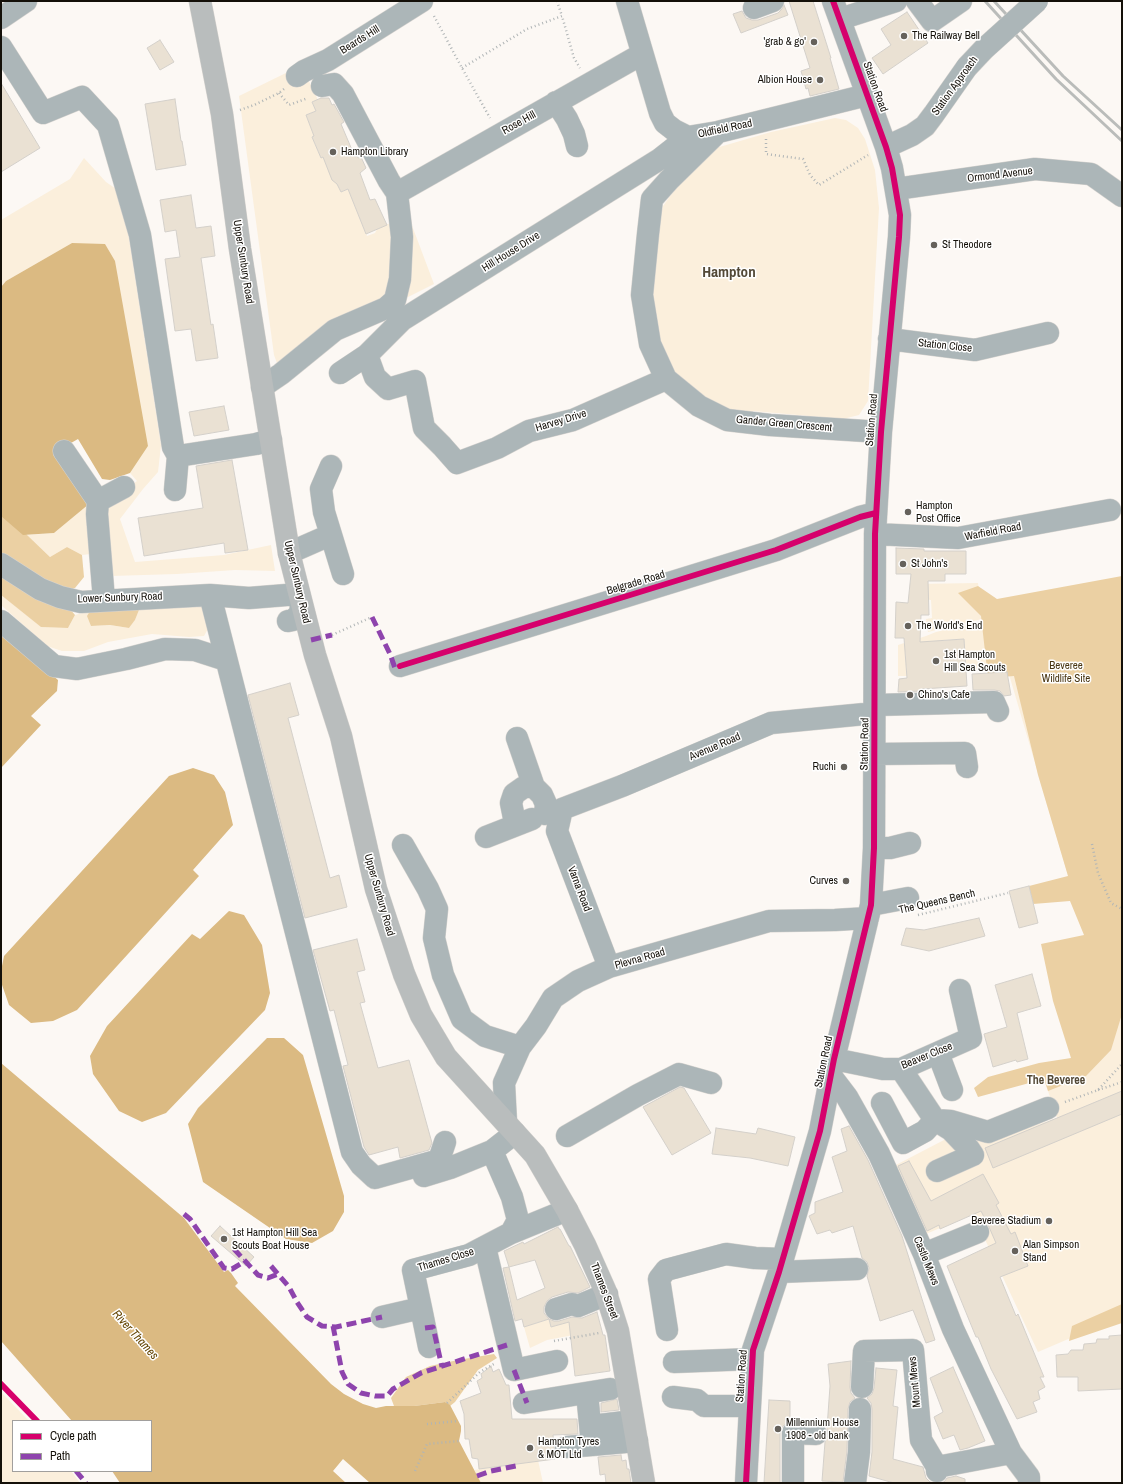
<!DOCTYPE html>
<style>
body{margin:0}
#map{position:relative;width:1123px;height:1484px;overflow:hidden;background:#fcf8f4;font-family:"Archivo Narrow",sans-serif}
canvas{display:block}
.frame{position:absolute;inset:0;border:2px solid #141009;pointer-events:none}
.legend{position:absolute;left:12px;top:1420px;width:140px;height:52px;box-sizing:border-box;background:#fff;border:1px solid #a19f9d;margin:0;padding:5px 7px;list-style:none;font-size:12px;color:#141009}
.legend li{display:flex;align-items:center;gap:8px;height:20px}
.legend b{width:20px;border:1px solid #a19f9d}
</style>
<div id="map">
<canvas width="1123" height="1484"></canvas>
<div class="frame"></div>
<ul class="legend">
<li><b style="height:5px;background:#d6006c"></b>Cycle path</li>
<li><b style="height:5px;background:#8e44ad"></b>Path</li>
</ul>
</div>
<script>
const g = document.querySelector('canvas').getContext('2d');
g.lineJoin = 'round';
function fill(path, color) { g.fillStyle = color; g.fill(path, 'evenodd'); }
const toPath = rows => new Path2D(rows.map(r => 'M' + r).join(''));
function strokePath(path, color, width, dash) { g.strokeStyle = color; g.lineWidth = width; g.lineCap = dash ? 'butt' : 'round'; g.setLineDash(dash || []); g.stroke(path); }
function label(font, color, halo, rows, align = 'center') {
  g.font = font + ' "Archivo Narrow",sans-serif'; g.lineWidth = 3; g.setLineDash([]); g.textBaseline = 'middle'; g.strokeStyle = halo; g.fillStyle = color; for (const [text, x, y, turn = 0] of rows) {
    g.save(); g.translate(x, y); g.rotate((+turn || 0) * Math.PI / 180); g.textAlign = isNaN(turn) ? turn : align; if (halo) g.strokeText(text, 0, 0); g.fillText(text, 0, 0); g.restore();
  }
}
fill(toPath([
 [292,70,304,71,318,100,312,102,316,111,306,115,314,134,328,129,312,137,321,158,326,156,341,192,349,189,367,236,375,233,377,229,408,215,434,284,386,308,281,374,274,355,239,96],
 [835,118,846,120,858,128,865,139,875,170,879,208,868,401,859,415,843,419,753,411,751,418,701,403,664,364,648,302,652,243,663,206,684,177,716,148,771,132],
 [84,158,106,182,122,193,161,445,158,472,143,489,120,519,135,562,224,555,271,545,275,571,235,570,177,574,111,576,105,512,111,501,137,481,130,473,148,446,72,243,6,281,1,287,1,220,70,179],
 [89,504,91,554,82,555,67,547,50,557,27,535,54,533],
 [978,583,982,619,928,632,926,619,932,618,931,600,914,599,914,584],
 [1122,591,1122,1316,1038,1352,973,1214,926,1234,892,1167,944,1140,955,1127,989,1141,1057,1118,1043,1076,1077,1064,1089,947,1008,671],
 [1,595,42,627,68,628,75,615,90,611,91,626,110,625,129,628,135,620,139,610,177,603,201,605,209,612,209,627,204,636,189,637,152,634,108,642,84,651,62,651,47,646,1,605],
 [979,622,988,634,990,668,966,670,964,639,944,640,905,652,907,676,898,676,898,645,926,636,936,632],
 [549,1319,551,1327,571,1321,579,1334,547,1340,530,1348,524,1327],
 [1,1392,29,1421,13,1421,13,1471,71,1471,80,1483,1,1483],
 [538,1460,543,1483,481,1483,474,1470]
]), '#fbefdc');
fill(toPath([
 [1,510,50,557,67,547,82,555,84,577,75,588,64,592,65,603,75,615,68,628,41,627,1,595],
 [1122,576,1122,1014,1111,1050,1086,1076,1048,1091,1044,1079,978,1097,974,1088,988,1077,1039,1063,1071,1058,1053,1001,1041,944,1084,935,1070,901,1033,904,1029,886,1068,876,1038,775,1014,676,988,678,981,616,958,593,978,586,997,599],
 [127,605,139,610,135,620,129,628,110,625,91,626,87,616,92,608],
 [1122,1304,1122,1323,1069,1341,1072,1326],
 [494,1354,497,1358,478,1370,455,1402,450,1406,445,1402,414,1406,394,1406,391,1398,406,1377,430,1366,458,1360]
]), '#ebd0a3');
fill(toPath([
 [72,243,105,244,115,261,148,446,130,473,110,480,102,479,78,439,57,451,89,504,54,533,23,535,1,516,1,287,6,281],
 [1,631,58,680,57,691,31,716,41,725,1,768],
 [193,768,214,775,225,792,233,825,193,870,199,876,77,1010,53,1021,31,1023,9,1005,1,982,1,971,4,956,169,776],
 [229,911,244,915,262,945,270,993,265,1010,166,1113,142,1122,119,1111,93,1074,90,1056,107,1026,192,934,200,939],
 [267,1038,284,1038,303,1055,344,1196,344,1212,333,1231,312,1243,286,1239,203,1182,188,1124,198,1108],
 [1,1063,184,1218,224,1272,228,1270,231,1273,238,1283,235,1286,331,1384,344,1394,363,1404,376,1408,386,1406,414,1406,445,1402,450,1405,461,1426,461,1431,459,1441,481,1483,370,1483,343,1459,333,1471,346,1483,120,1483,112,1471,151,1471,151,1421,72,1421,1,1341]
]), '#dbba82');
const building = toPath([
 [789,1,813,1,831,58,830,58,839,89,810,96,808,88,806,89,801,71,810,68,789,1],
 [784,5,788,15,741,33,733,14,742,11,746,18,752,20,758,20,778,13,782,9,784,5],
 [907,12,928,43,883,74,872,58,891,45,881,29,907,12],
 [160,40,174,62,160,70,147,48,160,40],
 [1,83,40,148,1,172,1,83],
 [321,98,329,98,332,105,334,104,344,122,341,124,355,157,357,156,358,158,361,157,366,168,360,173,370,200,375,199,387,225,366,234,348,189,341,192,337,184,332,180,323,157,321,158,312,137,314,136,306,115,316,111,312,102,321,98],
 [175,99,181,141,182,141,186,165,156,170,145,104,175,99],
 [191,195,196,228,211,226,215,256,201,258,211,325,213,324,218,358,196,361,191,329,175,331,165,259,180,257,176,230,165,232,160,200,191,195],
 [224,406,229,430,194,436,189,412,224,406],
 [232,460,248,550,225,553,224,543,144,556,138,518,203,508,196,466,232,460],
 [896,548,924,549,924,551,966,551,966,574,945,574,945,581,928,581,929,615,921,615,920,642,964,639,967,686,922,689,922,691,898,692,899,679,907,678,904,638,895,638,896,602,908,603,911,574,896,574,896,548],
 [1007,672,1011,695,1004,696,1000,691,994,690,973,690,972,674,1007,672],
 [290,683,299,715,288,718,330,878,339,875,347,907,305,918,248,695,290,683],
 [1029,886,1038,923,1019,928,1009,891,1029,886],
 [979,918,985,936,929,951,901,945,906,928,924,930,979,918],
 [357,939,365,970,357,972,365,1002,360,1003,378,1068,409,1060,432,1143,429,1150,400,1158,398,1147,369,1155,364,1147,343,1066,348,1065,334,1010,330,1011,313,950,357,939],
 [1032,974,1041,1006,1017,1013,1028,1059,1017,1062,1016,1060,993,1067,984,1034,1007,1027,995,985,1032,974],
 [680,1087,684,1088,711,1133,672,1155,643,1107,680,1087],
 [1122,1091,1122,1114,993,1168,985,1148,1122,1091],
 [849,1126,868,1160,902,1236,935,1340,926,1343,913,1310,880,1321,867,1276,869,1268,867,1262,862,1258,853,1226,832,1233,830,1230,817,1234,809,1216,815,1213,815,1202,843,1192,832,1157,847,1151,841,1129,849,1126],
 [716,1128,756,1134,758,1128,795,1137,788,1166,750,1158,712,1154,716,1128],
 [909,1161,931,1201,983,1174,999,1203,996,1205,1011,1234,1015,1232,1028,1266,1000,1277,1016,1316,1018,1314,1044,1377,1040,1377,1045,1387,1038,1391,1040,1399,1033,1402,1037,1412,1017,1419,991,1369,978,1337,976,1337,947,1266,996,1243,989,1227,981,1211,940,1229,939,1225,927,1231,898,1166,909,1161],
 [220,1226,254,1257,246,1266,211,1236,220,1226],
 [558,1227,559,1229,560,1229,569,1246,570,1246,590,1287,578,1293,568,1292,552,1297,547,1301,544,1307,544,1313,549,1319,524,1327,522,1319,515,1321,503,1268,509,1267,517,1300,545,1288,535,1260,509,1267,504,1251,523,1242,524,1244,558,1227],
 [597,1312,603,1335,605,1335,610,1371,575,1376,569,1322,551,1327,549,1319,554,1321,559,1321,572,1317,582,1318,597,1312],
 [1122,1335,1122,1389,1078,1391,1078,1377,1057,1377,1056,1355,1068,1354,1071,1350,1083,1350,1084,1344,1096,1343,1097,1339,1109,1339,1109,1336,1122,1335],
 [851,1361,850,1387,851,1393,855,1398,850,1402,848,1409,847,1451,843,1482,822,1481,825,1442,828,1435,827,1428,830,1386,828,1364,851,1361],
 [491,1366,493,1372,499,1369,506,1385,509,1385,512,1419,577,1419,578,1434,553,1435,555,1459,479,1469,478,1459,472,1458,469,1439,465,1439,464,1414,460,1401,481,1393,477,1381,482,1378,481,1374,491,1366],
 [953,1367,985,1441,968,1448,960,1450,954,1435,943,1439,934,1417,943,1412,930,1378,953,1367],
 [876,1368,897,1370,893,1406,898,1407,893,1459,923,1467,926,1478,930,1482,935,1483,894,1483,869,1476,872,1452,872,1409,871,1403,867,1398,872,1394,874,1388,876,1368],
 [617,1399,619,1410,601,1412,601,1403,617,1399],
 [769,1400,790,1401,790,1421,783,1426,780,1433,780,1483,764,1483,769,1400],
 [621,1455,622,1461,626,1460,627,1469,629,1469,631,1483,606,1483,605,1474,600,1475,598,1457,621,1455],
 [956,1476,965,1479,965,1483,939,1483,944,1482,947,1478,956,1476]
]);
fill(building, '#eae1d3');
strokePath(building, '#d4d0ca', 1);
const minor = toPath([
 [627,1,660,113,665,123,674,130,688,137,718,132,867,95],
 [917,1,932,21,961,1],
 [754,8,773,1],
 [1,18,26,1],
 [840,19,896,1],
 [1,47,43,113,82,97,108,125,140,235,173,447,178,456,175,490],
 [297,76,304,71,328,60,422,1],
 [556,102,567,119,574,134,577,146],
 [718,132,669,180,652,199,648,234,642,295,650,344,666,379,699,406,727,420,770,425,881,432],
 [886,147,912,135,925,126,934,114,967,67],
 [896,189,1035,169,1091,174,1122,196],
 [397,193,642,54],
 [889,339,975,350,1048,333],
 [367,355,375,377,388,389,415,381,424,428,442,446,457,463,497,448,529,431,573,420,666,379],
 [340,373,367,355,402,320,660,159,688,137],
 [262,387,281,374,335,330,386,308,395,300,400,279,402,237,397,193,389,181,343,94,334,84,322,86],
 [64,451,98,501,97,514,104,600],
 [178,456,256,444,271,440],
 [331,466,321,489,324,512,343,574],
 [98,501,124,487],
 [875,534,958,538,1110,510],
 [289,553,330,535],
 [1,564,40,589,60,597,81,602,210,595,249,598,299,594,301,608,299,615,293,620,288,621],
 [210,595,352,1152,361,1165,375,1178,439,1160,445,1142],
 [1,621,54,666,77,669,126,659,165,649,195,650,226,660],
 [400,666,776,550,860,517,876,513],
 [875,705,994,702,998,711],
 [517,738,534,787],
 [875,754,965,753,967,767],
 [523,822,514,818,511,803,514,794,524,787,534,787,542,795,546,804,545,814],
 [486,837,532,819],
 [403,845,428,889,437,909,434,938,443,975,462,1019,485,1036,520,1047],
 [874,848,890,848,910,843],
 [871,905,908,898],
 [609,967,557,831,562,809,622,786,771,723,875,713],
 [938,1053,952,1090],
 [834,1059,883,1069,901,1069,971,1038,960,990],
 [901,1069,935,1120,951,1121,988,1132,1048,1108],
 [831,1076,847,1097,879,1154,924,1254,953,1329,1011,1453,1029,1477,1029,1483],
 [882,1103,903,1143,925,1131,935,1120,951,1130,969,1149,973,1155,937,1171],
 [506,1122,504,1083,520,1047,536,1026,553,998,578,981,609,967,769,921,835,920,868,918],
 [567,1136,638,1095,679,1074,711,1083],
 [424,1176,450,1168,492,1151],
 [511,1233,567,1210],
 [485,1247,514,1370,557,1361],
 [924,1254,978,1232],
 [779,1272,857,1269],
 [421,1308,429,1347],
 [556,1309,572,1304,578,1306,607,1294],
 [382,1317,421,1308,413,1270,469,1255,511,1233,518,1220,512,1197,492,1151,515,1133],
 [667,1330,659,1279,666,1270,726,1254,755,1258,782,1259],
 [674,1362,752,1359],
 [862,1387,864,1351,913,1350,921,1440,937,1467,937,1471],
 [673,1397,697,1400,704,1406,750,1406],
 [524,1403,610,1389],
 [591,1426,633,1421],
 [592,1445,637,1441],
 [566,1447,592,1445,587,1393],
 [937,1467,1011,1453],
 [746,1483,753,1350,779,1272,820,1131,834,1059,871,905,874,848,875,534,881,432,899,237,900,215,892,168,886,147,833,1],
 [793,1483,793,1433,816,1434],
 [855,1483,859,1452,860,1409]
]);
const highway = toPath([
 [200,1,222,114,240,249,289,553,315,655,341,736,376,889,404,974,421,1015,446,1057,535,1155,567,1210,585,1245,605,1290,618,1331,644,1483]
]);
strokePath(minor, '#d6d3cf', 23);
strokePath(highway, '#d6d3cf', 23);
strokePath(toPath([
 [557,1,562,16],
 [434,16,462,68,490,118],
 [462,68,527,29,562,16,574,58,580,68],
 [279,93,289,105,308,98],
 [240,110,254,105,279,93,284,89],
 [766,139,766,154,803,159,810,175,819,185,868,155],
 [332,635,372,617],
 [1092,844,1098,873,1111,903,1122,909],
 [918,915,1008,893],
 [1098,1090,1122,1082],
 [1065,1102,1098,1090,1122,1064],
 [554,1341,599,1333],
 [447,1403,480,1372,494,1364],
 [427,1424,458,1421],
 [415,1471,427,1444,459,1441]
]), '#b0b5b6', 2.5, [1, 3]);
strokePath(minor, '#acb6b8', 22);
strokePath(highway, '#b9bdbd', 22);
strokePath(toPath([
 [985,1,1056,79,1122,141],
 [994,1,1063,76,1122,130]
]), '#babcba', 3);
const minorBridge = toPath([
 [967,67,984,49,1037,1]
]);
strokePath(minorBridge, '#d6d3cf', 23, []);
strokePath(minorBridge, '#acb6b8', 22);
strokePath(toPath([
 [372,617,390,654,395,668,400,666],
 [311,640,332,635],
 [184,1214,190,1219,224,1268,232,1269,245,1261],
 [234,1249,258,1275,268,1278,278,1274],
 [271,1266,289,1287,297,1302,307,1317,322,1326,336,1327,382,1317],
 [333,1326,342,1372,348,1384,361,1393,375,1396,387,1396,393,1389,421,1373,507,1345],
 [425,1328,433,1327,442,1367],
 [514,1370,527,1403],
 [76,1471,86,1483],
 [477,1476,491,1471,516,1466]
]), '#8e44ad', 5, [10, 5]);
strokePath(toPath([
 [400,666,776,550,860,517,876,513],
 [1,1384,37,1421],
 [746,1483,753,1350,779,1272,820,1131,834,1059,871,905,874,848,875,534,881,432,899,237,900,215,892,168,886,147,833,1]
]), '#d6006c', 6);
for (const [x, y, r, color] of [
 [904,36,4,"#65615b"],
 [814,42,4,"#65615b"],
 [820,80,4,"#65615b"],
 [333,152,4,"#65615b"],
 [934,245,4,"#65615b"],
 [908,512,4,"#65615b"],
 [903,564,4,"#65615b"],
 [908,626,4,"#65615b"],
 [936,661,4,"#65615b"],
 [910,695,4,"#65615b"],
 [844,767,4,"#65615b"],
 [846,881,4,"#65615b"],
 [1049,1221,4,"#65615b"],
 [224,1239,4,"#65615b"],
 [1015,1251,4,"#65615b"],
 [778,1429,4,"#65615b"],
 [530,1448,4,"#65615b"]
]) { const dot = new Path2D(); dot.arc(x, y, r, 0, 2 * Math.PI); g.fillStyle = color; g.fill(dot); strokePath(dot, '#fff', 1.5); }
label('11px', '#141009', '#fff', [
 ["The Railway Bell",912,36],
 ["'grab & go'",806,42,"right"],
 ["Albion House",812,80,"right"],
 ["Hampton Library",341,152],
 ["St Theodore",942,245],
 ["Hampton",916,506],
 ["Post Office",916,519],
 ["St John's",911,564],
 ["The World's End",916,626],
 ["1st Hampton",944,655],
 ["Hill Sea Scouts",944,668],
 ["Chino's Cafe",918,695],
 ["Ruchi",836,767,"right"],
 ["Curves",838,881,"right"],
 ["Beveree Stadium",1041,1221,"right"],
 ["1st Hampton Hill Sea",232,1233],
 ["Scouts Boat House",232,1246],
 ["Alan Simpson",1023,1245],
 ["Stand",1023,1258],
 ["Millennium House",786,1423],
 ["1908 - old bank",786,1436],
 ["Hampton Tyres",538,1442],
 ["& MOT Ltd",538,1455]
], 'left');
label('11px', '#141009', '#fff', [
 ["Beards Hill",360,40,-32],
 ["Station Approach",955,86,-54],
 ["Station Road",875,87,70],
 ["Rose Hill",519,123,-29],
 ["Oldfield Road",725,129,-12],
 ["Ormond Avenue",1000,175,-7],
 ["Hill House Drive",511,252,-32],
 ["Upper Sunbury Road",243,262,81],
 ["Station Close",945,346,6],
 ["Station Road",872,420,-85],
 ["Harvey Drive",561,421,-17],
 ["Gander Green Crescent",784,424,5],
 ["Warfield Road",993,532,-11],
 ["Upper Sunbury Road",297,582,77],
 ["Belgrade Road",636,583,-17],
 ["Lower Sunbury Road",120,598,-2],
 ["Station Road",865,744,-89],
 ["Avenue Road",715,747,-23],
 ["Varna Road",579,889,69],
 ["Upper Sunbury Road",379,895,74],
 ["The Queens Bench",937,902,-13],
 ["Plevna Road",640,959,-16],
 ["Beaver Close",927,1056,-22],
 ["Station Road",824,1062,-78],
 ["Thames Close",446,1260,-17],
 ["Castle Mews",926,1261,68],
 ["Thames Street",604,1291,69],
 ["Station Road",742,1376,-86],
 ["Mount Mews",915,1382,-95]
]);
label('11px', '#493613', '#fff', [
 ["Beveree",1066,666],
 ["Wildlife Site",1066,679]
]);
label('bold 12px', '#534937', '#fff', [
 ["The Beveree",1056,1081]
]);
label('italic 12px', '#644503', '#fff', [
 ["River Thames",135,1335,48]
]);
label('bold 15px', '#534937', '#fff', [
 ["Hampton",729,273]
]);
</script>
